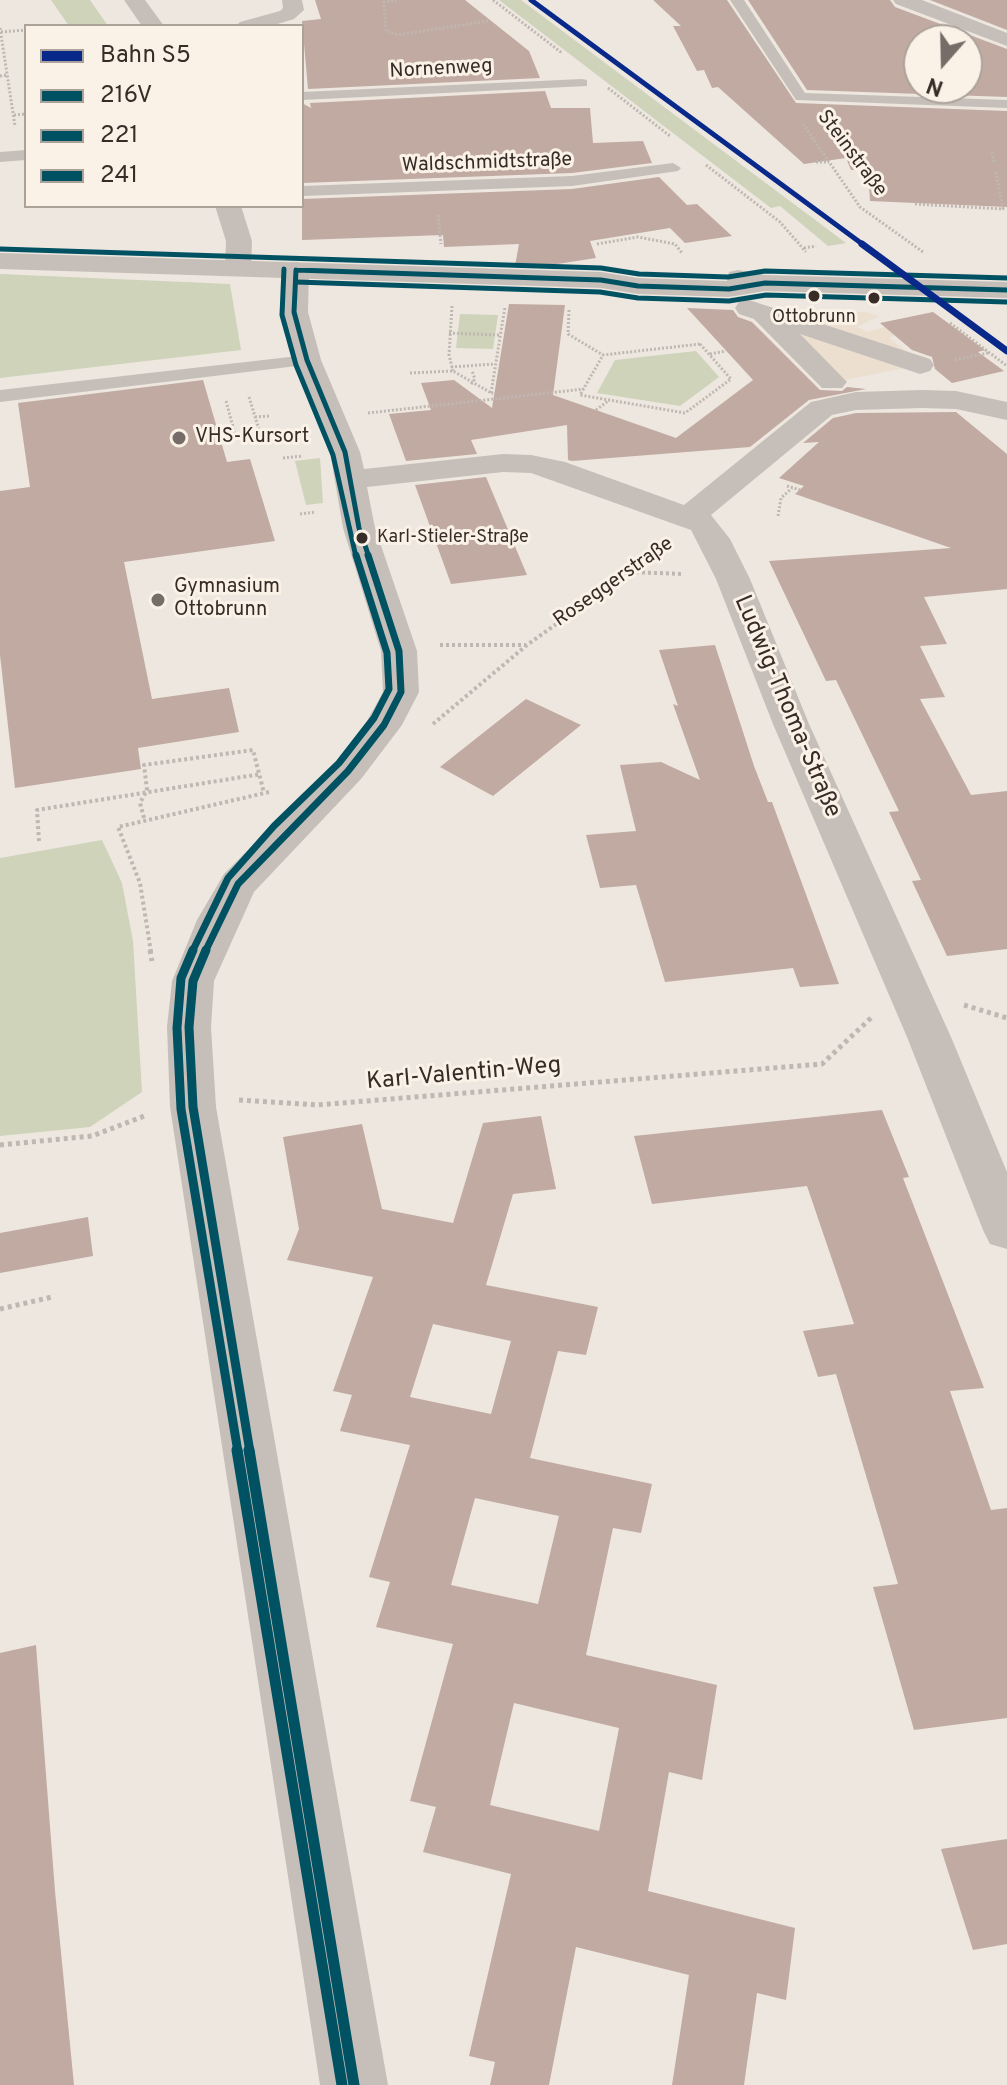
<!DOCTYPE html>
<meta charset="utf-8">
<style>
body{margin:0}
#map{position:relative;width:1007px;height:2085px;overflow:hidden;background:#ede7e0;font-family:Overpass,sans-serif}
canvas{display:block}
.legend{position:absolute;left:24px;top:24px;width:280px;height:184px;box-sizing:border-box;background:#faf1e7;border:2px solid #aca29a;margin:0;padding:10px 14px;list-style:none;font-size:24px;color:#372c27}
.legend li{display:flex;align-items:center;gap:16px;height:40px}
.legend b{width:40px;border:2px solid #aca29a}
.north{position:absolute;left:903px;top:24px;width:80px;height:80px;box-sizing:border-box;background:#faf1e7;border:2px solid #aca29a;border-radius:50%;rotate:200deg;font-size:22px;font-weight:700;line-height:32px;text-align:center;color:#372c27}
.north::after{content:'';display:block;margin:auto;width:28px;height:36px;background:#776d68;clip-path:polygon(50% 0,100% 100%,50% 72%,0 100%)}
</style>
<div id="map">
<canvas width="1007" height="2085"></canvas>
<ul class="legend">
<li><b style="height:10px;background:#08298a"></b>Bahn S5</li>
<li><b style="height:10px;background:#005262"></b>216V</li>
<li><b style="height:10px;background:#005262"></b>221</li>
<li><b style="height:10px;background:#005262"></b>241</li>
</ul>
<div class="north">N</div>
</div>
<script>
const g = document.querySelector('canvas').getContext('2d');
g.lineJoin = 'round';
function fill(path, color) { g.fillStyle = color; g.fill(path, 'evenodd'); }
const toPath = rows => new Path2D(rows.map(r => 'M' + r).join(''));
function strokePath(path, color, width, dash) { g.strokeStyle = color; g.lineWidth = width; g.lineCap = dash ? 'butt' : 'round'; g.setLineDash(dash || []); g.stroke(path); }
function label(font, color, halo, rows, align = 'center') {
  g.font = font + ' Overpass,sans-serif'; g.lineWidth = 6; g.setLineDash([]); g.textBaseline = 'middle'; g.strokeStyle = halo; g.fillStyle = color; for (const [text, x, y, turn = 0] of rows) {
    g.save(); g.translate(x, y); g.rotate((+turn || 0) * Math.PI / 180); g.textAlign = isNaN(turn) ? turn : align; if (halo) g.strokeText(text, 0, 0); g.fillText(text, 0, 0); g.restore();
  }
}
fill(toPath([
 [51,0,90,0,108,26,69,26],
 [499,0,521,0,846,243,828,246,780,206,771,208],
 [0,274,230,284,241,350,0,378],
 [460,314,498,315,493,349,456,348],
 [696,351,719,377,680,406,597,393,615,360],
 [320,458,323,503,306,505,295,461],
 [102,840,122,883,133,941,142,1092,90,1127,0,1136,0,858]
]), '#ced3ba');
fill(toPath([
 [749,308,866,312,879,316,857,327,868,332,884,327,895,335,889,338,916,359,930,363,820,385]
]), '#ecdfcf');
fill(toPath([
 [315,0,465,0,529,51,540,78,308,89,302,21,321,19],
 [653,0,727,0,796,103,1007,111,1007,207,870,201,868,170,851,170,846,158,804,164,718,87,712,88,704,70,697,71,673,26,681,26],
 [748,0,890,0,895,7,1007,49,1007,97,807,90],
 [919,40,967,40,967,88,919,88],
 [930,0,1007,0,1007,30],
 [545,91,551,108,590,108,593,143,643,141,652,163,572,173,302,183,302,103,311,108,310,103],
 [659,177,687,205,697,204,732,236,685,243,670,228,590,241,596,258,538,267,515,266,519,244,444,247,443,235,302,240,302,199,572,189],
 [509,304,565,305,553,395,676,438,753,380,687,308,733,310,738,317,752,322,820,390,842,391,847,387,866,389,809,400,750,447,572,461,568,460,567,425,471,440,477,454,406,461,389,414,431,410,421,383,454,380,492,408],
 [933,312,985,350,978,352,1004,371,952,383,935,369,932,357,912,350,880,323],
 [203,380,227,462,250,459,275,541,124,562,152,699,229,688,239,732,138,748,141,769,15,788,0,655,0,491,30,487,18,403],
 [956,412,1007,454,1007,589,924,597,947,644,920,646,945,697,920,699,971,795,1007,791,1007,949,947,956,912,881,921,880,889,812,899,811,836,680,826,681,769,561,951,548,795,494,804,486,779,478,819,442,803,443,833,418,856,413],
 [486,477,527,575,451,584,415,485],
 [715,645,754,766,768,802,772,802,839,984,800,987,793,968,665,982,636,885,600,888,586,835,636,831,620,765,661,762,700,780,673,704,678,706,659,650],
 [526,699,581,725,493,796,440,767],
 [882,1110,909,1177,903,1178,984,1388,950,1391,991,1510,1007,1508,1007,1718,914,1730,873,1587,898,1584,836,1374,818,1377,803,1331,854,1324,807,1186,652,1204,634,1136],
 [541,1116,556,1189,513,1194,486,1285,598,1307,586,1355,558,1351,530,1458,652,1484,641,1533,613,1528,586,1655,717,1685,702,1780,669,1772,648,1891,795,1928,786,2000,757,1993,744,2085,672,2085,689,1975,576,1947,549,2085,490,2085,495,2062,469,2056,511,1874,423,1852,436,1807,410,1801,453,1644,376,1627,390,1582,369,1577,410,1445,340,1431,352,1395,333,1391,373,1277,287,1260,299,1229,283,1137,362,1124,382,1209,453,1223,483,1123],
 [433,1324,511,1341,491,1414,410,1397],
 [475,1498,559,1516,538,1604,451,1585],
 [514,1703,619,1728,599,1831,490,1805],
 [88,1217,93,1256,0,1273,0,1233],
 [36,1645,55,1891,74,2085,0,2085,0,1653],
 [1007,1839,1007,1944,973,1950,941,1849]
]), '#c1aaa1');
strokePath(toPath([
 [397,0,384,2,386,31,398,35,488,21],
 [493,0,562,53],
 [0,28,15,126],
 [1,32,26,30],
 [0,76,8,75],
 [608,88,670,136],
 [14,115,26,114],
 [803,124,860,207,923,252],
 [992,152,994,163],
 [816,162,829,162],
 [706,165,780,222,806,252],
 [915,204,1003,209,996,172],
 [438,215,441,244],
 [597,244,638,237,675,244,682,253],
 [804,248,816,246],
 [452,306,449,355,453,371],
 [569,310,568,334,603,355],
 [950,323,1007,366],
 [449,333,499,335],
 [700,344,731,379,685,413,580,395,603,355,700,344],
 [710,354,726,351],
 [955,360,988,353],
 [451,367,495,364],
 [410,373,453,371,493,394],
 [471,384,475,379,472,371],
 [491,393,505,307],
 [249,397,261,436],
 [226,401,236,438],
 [596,410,608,401],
 [368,413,584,389],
 [255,417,270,416],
 [220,440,275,434],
 [283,458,303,456],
 [787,486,800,490],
 [300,514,315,512],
 [778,516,781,498,792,488],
 [650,557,663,548]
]), '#bfb7b1', 3, [2, 2]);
strokePath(toPath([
 [630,572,684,574],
 [440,645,526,645],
 [433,724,527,645,653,555],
 [144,818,140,803,147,790,144,765,253,750,264,793],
 [39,841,37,810,261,774],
 [151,952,140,883,118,827,269,792]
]), '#bfb7b1', 4, [3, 3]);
strokePath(toPath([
 [150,950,152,961],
 [964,1005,1007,1018],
 [239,1100,317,1105,822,1064,872,1017],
 [0,1145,92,1136,147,1115],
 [0,1309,52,1297]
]), '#bfb7b1', 5, [4, 4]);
fill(toPath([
 [730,0,744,0,805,93,1007,100,1007,108,796,100,730,0],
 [582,79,587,80,587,86,302,100,302,92,582,79],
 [26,150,26,160,0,162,0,152,26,150],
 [673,163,681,168,678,171,572,186,302,196,302,186,572,176,673,163],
 [307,355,316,360,313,364,0,402,0,390,307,355]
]), '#c6bfb9');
fill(toPath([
 [749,300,930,359,934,365,930,371,920,374,800,334,847,382,842,388,822,388,754,319,739,314,735,308,739,302,749,300]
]), '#c6bfb9');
fill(toPath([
 [124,0,145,0,164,26,142,26,124,0],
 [282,0,302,0,304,10,294,19,271,26,236,26,240,22,280,11,283,8,282,0],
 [215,206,241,206,252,241,251,268,247,274,238,276,229,274,225,268,226,241,215,206],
 [296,262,305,264,309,270,308,312,321,360,360,452,364,469,503,454,531,455,565,462,684,505,811,402,856,392,922,390,956,391,1007,402,1007,420,956,409,922,408,856,410,832,415,711,515,730,539,750,579,809,724,951,1037,1007,1172,1007,1249,990,1244,983,1230,907,1037,773,724,716,579,691,530,531,473,503,472,367,487,375,528,417,651,419,692,402,725,361,779,254,892,214,981,211,1027,216,1107,388,2085,320,2085,170,1107,167,1027,172,981,197,920,224,874,335,763,367,721,383,692,381,651,343,528,330,452,293,360,280,312,283,270,287,264,296,262]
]), '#c6bfb9');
fill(toPath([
 [893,0,922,0,1007,33,1007,46,896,4,893,0],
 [0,253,601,272,638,278,727,281,729,272,738,270,765,275,1007,282,1007,298,765,291,729,297,638,294,601,288,0,269,0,253]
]), '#c6bfb9');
strokePath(toPath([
 [296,270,294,312,307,360,345,452,359,528,369,557],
 [296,270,601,280,638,286,729,289,765,283,1007,290]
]), '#005262', 5);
strokePath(toPath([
 [205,952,238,884,348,771,384,725,401,692,399,651,368,555]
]), '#005262', 7);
strokePath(toPath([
 [206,950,193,981,189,1027,193,1107,250,1452]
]), '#005262', 9);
strokePath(toPath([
 [249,1450,354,2085]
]), '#005262', 11);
strokePath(toPath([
 [284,269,282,315,296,365,333,455,356,557],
 [296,282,600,292,638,298,729,301,766,295,1007,302]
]), '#005262', 5);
strokePath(toPath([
 [192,952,228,878,274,826,339,763,374,718,389,689,387,653,356,555]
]), '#005262', 7);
strokePath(toPath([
 [193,950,181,978,177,1028,181,1109,238,1452]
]), '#005262', 9);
strokePath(toPath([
 [237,1450,342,2085]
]), '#005262', 11);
strokePath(toPath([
 [0,249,601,268,639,274,728,277,765,271,1007,278]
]), '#005262', 5);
strokePath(toPath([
 [531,0,865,246]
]), '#08298a', 5);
strokePath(toPath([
 [862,244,1007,351]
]), '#08298a', 7);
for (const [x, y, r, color] of [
 [814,296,7,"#372c27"],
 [874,298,7,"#372c27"],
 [179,438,8,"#776d68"],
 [362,538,7,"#372c27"],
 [158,600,8,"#776d68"]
]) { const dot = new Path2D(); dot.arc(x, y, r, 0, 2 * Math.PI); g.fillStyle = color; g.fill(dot); strokePath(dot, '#faf1e7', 3); }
label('18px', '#372c27', '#faf1e7', [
 ["Ottobrunn",814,318],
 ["Karl-Stieler-Straße",377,538,"left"]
]);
label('20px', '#372c27', '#faf1e7', [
 ["Nornenweg",441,70,-3],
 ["Steinstraße",851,154,53],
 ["Waldschmidtstraße",487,164,-2],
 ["Roseggerstraße",614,583,-35]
]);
label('20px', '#372c27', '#faf1e7', [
 ["VHS-Kursort",195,438],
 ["Gymnasium",174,588],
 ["Ottobrunn",174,611]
], 'left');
label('24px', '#372c27', '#faf1e7', [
 ["Ludwig-Thoma-Straße",786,707,67],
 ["Karl-Valentin-Weg",464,1075,-5]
]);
</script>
